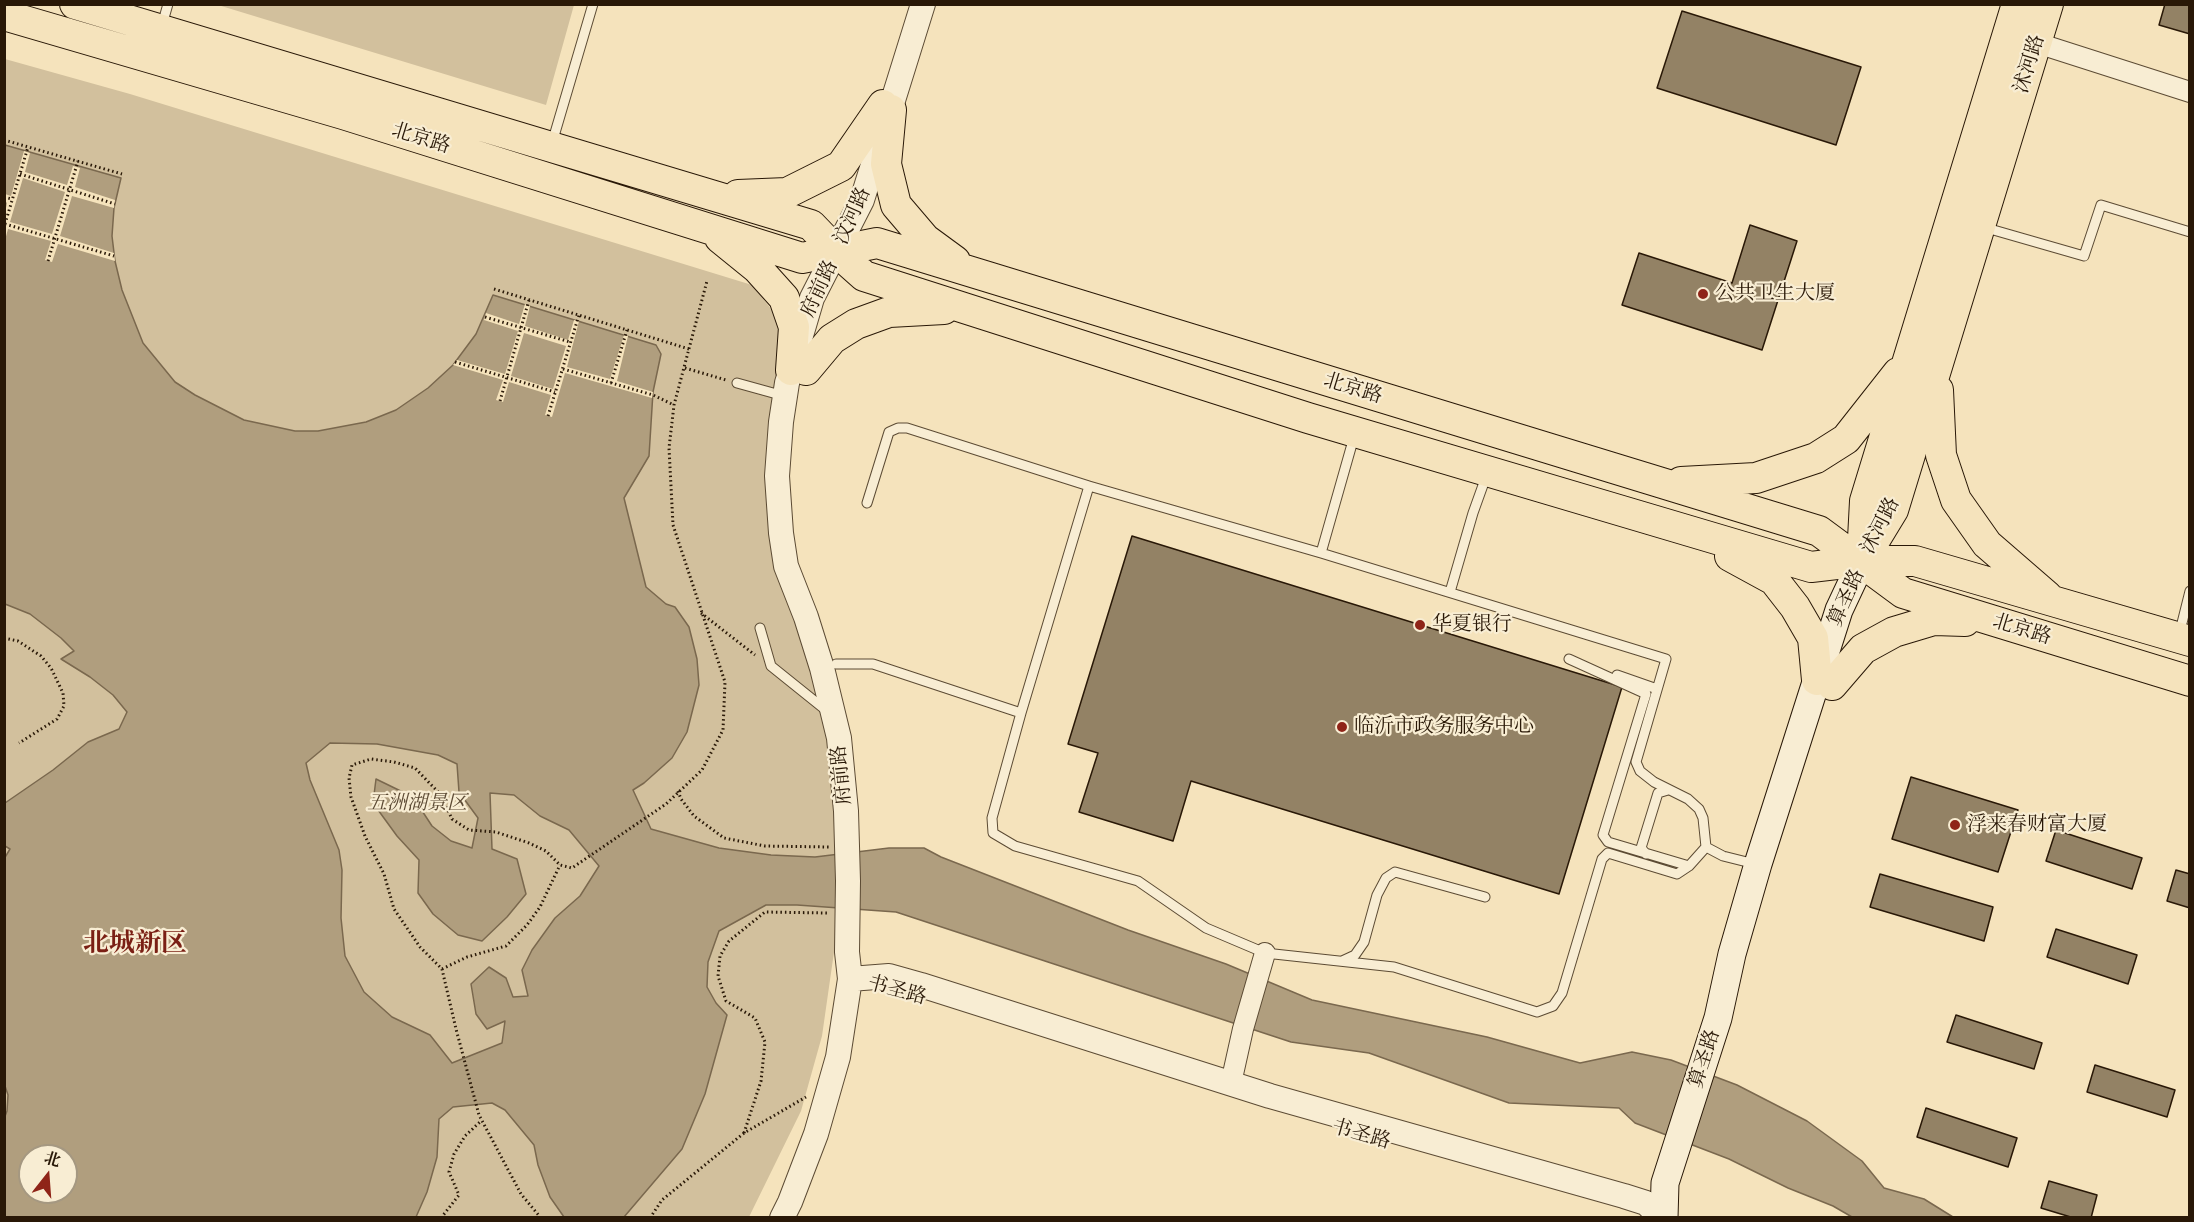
<!DOCTYPE html>
<meta charset="utf-8">
<style>
body{margin:0}
#map{position:relative;width:2194px;height:1222px;overflow:hidden;background:#f5e3bc;font-family:"Gentium Book Plus","Noto Serif SC",serif}
canvas{display:block}
.frame{position:absolute;inset:0;border:6px solid #291807;pointer-events:none}
.north{position:absolute;left:18px;top:1144px;width:60px;height:60px;box-sizing:border-box;background:#f8edd3;border:2px solid #a59881;border-radius:50%;rotate:17deg;font-size:16px;font-weight:700;line-height:24px;text-align:center;color:#291807}
.north::after{content:'';display:block;margin:auto;width:21px;height:27px;background:#8f2418;clip-path:polygon(50% 0,100% 100%,50% 72%,0 100%)}
</style>
<div id="map">
<canvas width="2194" height="1222"></canvas>
<div class="frame"></div>
<div class="north">北</div>
</div>
<script>
const g = document.querySelector('canvas').getContext('2d');
g.lineJoin = 'round';
function fill(path, color) { g.fillStyle = color; g.fill(path, 'evenodd'); }
const toPath = rows => new Path2D(rows.map(r => 'M' + r).join(''));
function strokePath(path, color, width, dash) { g.strokeStyle = color; g.lineWidth = width; g.lineCap = dash ? 'butt' : 'round'; g.setLineDash(dash || []); g.stroke(path); }
function label(font, color, halo, rows, align = 'center') {
  g.font = font + ' "Gentium Book Plus","Noto Serif SC",serif'; g.lineWidth = 4.5; g.setLineDash([]); g.textBaseline = 'middle'; g.strokeStyle = halo; g.fillStyle = color; for (const [text, x, y, turn = 0] of rows) {
    g.save(); g.translate(x, y); g.rotate((+turn || 0) * Math.PI / 180); g.textAlign = isNaN(turn) ? turn : align; if (halo) g.strokeText(text, 0, 0); g.fillText(text, 0, 0); g.restore();
  }
}
fill(toPath([
 [218,5,574,5,546,105],
 [5,59,130,94,752,285,780,320,781,371,766,466,815,677,822,721,832,740,838,822,838,924,822,1036,801,1111,749,1217,5,1217],
 [30,1156,66,1156,66,1192,30,1192]
]), '#d2c09d');
const water = toPath([
 [5,145,121,178,114,208,112,236,115,261,122,290,143,343,175,382,195,395,244,420,295,431,318,431,366,422,396,410,428,388,453,365,476,334,493,295,656,345,661,354,653,392,649,456,624,498,646,587,666,604,675,607,689,627,697,659,699,685,687,732,672,758,644,783,633,790,651,829,719,848,771,855,815,857,889,848,924,848,941,857,1128,930,1226,964,1312,1000,1487,1037,1580,1063,1632,1052,1671,1060,1737,1085,1807,1121,1862,1161,1884,1188,1924,1199,1953,1217,1852,1217,1833,1206,1788,1188,1729,1159,1635,1123,1619,1108,1509,1103,1369,1053,1291,1042,896,912,797,905,766,905,719,931,708,962,707,987,716,1003,727,1015,705,1094,682,1149,624,1217,564,1217,550,1197,538,1165,534,1145,505,1110,492,1103,453,1107,439,1119,437,1157,427,1192,416,1217,5,1217,4,1119,7,1111,8,1095,5,1086,4,859,10,849,5,846,5,803,53,770,88,742,119,729,127,712,113,695,90,677,61,659,74,651,61,638,30,614,5,604,5,145],
 [330,743,377,744,438,755,457,764,459,792,478,818,472,848,451,841,432,826,413,797,376,779,373,803,397,836,419,860,418,893,433,914,458,935,482,941,507,917,526,894,517,859,492,849,490,793,514,795,540,816,569,830,599,866,580,896,555,918,532,950,522,970,528,996,513,997,506,978,489,967,471,984,476,1014,487,1029,505,1021,502,1043,452,1063,430,1035,392,1017,364,992,345,956,341,918,342,870,339,850,310,780,306,763,330,743],
 [30,1156,66,1156,66,1192,30,1192,30,1156]
]);
fill(water, '#b09e7e');
strokePath(water, '#7a684e', 1.5);
fill(toPath([
 [24,151,30,153,25,172,67,185,73,166,80,168,75,187,115,200,114,208,72,196,60,236,114,253,115,261,58,244,52,262,45,260,51,241,8,229,5,240,5,213,7,203,5,201,5,194,11,196],
 [23,178,65,192,52,234,10,222],
 [525,304,530,306,525,326,568,340,574,320,579,321,567,367,610,379,624,335,628,336,617,381,653,392,652,398,565,373,552,417,545,415,551,395,509,382,503,402,496,400,503,380,453,365,457,360,505,374,518,331,484,320,486,313,519,324],
 [524,333,566,346,553,389,511,376]
]), '#f5e3bc');
const building = toPath([
 [2165,4,2190,4,2190,34,2159,25,2165,4],
 [1682,11,1861,67,1836,145,1657,88,1682,11],
 [1750,225,1797,241,1762,350,1622,305,1639,253,1732,283,1750,225],
 [1132,536,1622,687,1559,894,1191,781,1173,841,1079,812,1098,753,1068,744,1132,536],
 [1911,777,2018,810,1998,872,1892,839,1911,777],
 [2056,830,2142,858,2132,889,2046,861,2056,830],
 [2176,870,2190,874,2190,908,2167,901,2176,870],
 [1880,874,1993,907,1984,941,1870,907,1880,874],
 [2056,929,2137,955,2128,984,2047,957,2056,929],
 [1956,1015,2042,1043,2034,1069,1947,1042,1956,1015],
 [2095,1065,2175,1090,2167,1117,2087,1092,2095,1065],
 [1926,1108,2017,1138,2008,1167,1917,1137,1926,1108],
 [2049,1181,2097,1195,2091,1218,2074,1218,2041,1208,2049,1181]
]);
fill(building, '#938265');
strokePath(building, '#291807', 1.5);
const service = toPath([
 [162,25,168,4],
 [552,143,593,4],
 [1983,227,2084,256,2101,205,2190,232],
 [737,383,784,396],
 [1089,486,1321,553,1666,659,1636,762,1640,771,1654,782,1688,799,1699,809,1703,818,1706,847,1689,866,1677,874,1608,853,1602,859,1562,993,1553,1006,1537,1012,1394,967,1265,953,1206,928,1138,881,1015,846,993,833,992,818,1021,713,1089,486],
 [867,503,889,432,898,428,907,428,1089,486],
 [1321,553,1354,437],
 [1450,592,1473,513,1487,474],
 [760,628,771,666,827,711],
 [2179,635,2190,591],
 [1569,659,1646,694,1603,835,1608,842,1689,866],
 [836,664,873,664,1021,713],
 [1617,675,1657,689],
 [1706,847,1723,856,1755,864],
 [1646,854,1641,848,1658,793,1668,790],
 [1342,961,1355,955,1364,942,1377,895,1386,878,1395,872,1485,897]
]);
const minor = toPath([
 [2037,43,2190,92],
 [1231,1083,1243,1029,1265,953]
]);
const tertiary = toPath([
 [850,979,889,976,921,985,1270,1096,1624,1196,1646,1203,1661,1218],
 [782,1218,790,1202,816,1134,838,1057,850,979,847,952,848,881,846,811,839,738,822,668,806,617,786,566,781,533,777,476,781,422,787,383,812,298,862,200,923,4]
]);
const secondary = toPath([
 [1664,1218,1665,1183,1718,1018,1732,954,1758,864,1839,610,1862,561]
]);
const primary = toPath([
 [75,4,811,225,837,252,864,276,1308,418,1811,567,1862,561,1915,561,2190,641],
 [4,15,343,114,802,258,877,243,1819,531,1903,593,2190,681],
 [891,110,886,164,896,205,925,239,955,261],
 [738,195,787,193,841,166,883,105],
 [720,238,757,268,784,298,794,327,791,370],
 [806,370,832,339,856,324,889,312,944,309],
 [1938,390,1941,455,1956,500,1987,544,2047,596],
 [1681,482,1756,478,1816,458,1846,439,1898,373],
 [1730,556,1774,580,1795,607,1813,638,1817,680],
 [1862,558,1865,501,2017,4],
 [1862,561,1893,510,2048,4],
 [1832,685,1863,649,1894,632,1934,620,1965,621]
]);
strokePath(service, '#5c4b34', 11);
strokePath(minor, '#5c4b34', 22);
strokePath(tertiary, '#5c4b34', 26);
strokePath(secondary, '#291807', 29);
strokePath(primary, '#291807', 32);
strokePath(toPath([
 [4,140,122,174],
 [20,174,115,204],
 [4,197,12,199],
 [5,224,114,256],
 [5,224,28,147],
 [48,261,78,161],
 [494,289,689,349],
 [485,317,570,342],
 [455,362,555,392],
 [685,368,726,380],
 [563,369,653,395,674,405],
 [611,383,627,330],
 [500,401,529,300],
 [548,416,579,315],
 [701,613,755,655],
 [4,638,18,641,41,656,51,668,63,693,64,706,57,719,19,743],
 [678,791,681,799,694,816,724,838,765,846,829,847],
 [442,969,467,957,506,946,527,925,540,907,560,865],
 [744,1133,761,1081,765,1042,755,1018,726,1001,718,976,720,956,729,941,765,912,827,913],
 [441,1218,459,1195,449,1172,454,1154,465,1136,481,1121],
 [541,1218,521,1194,479,1115,456,1029,442,969,420,947,394,909,384,874,365,836,351,797,349,778,352,765,371,759,394,762,415,768,441,795,452,819,469,830,496,832,529,843,546,851,560,865,572,868,666,804,702,770,723,730,725,682,673,525,669,448,674,405,707,281],
 [650,1218,662,1200,744,1133,806,1097]
]), '#291807', 3, [1.5, 3]);
strokePath(service, '#f8edd3', 9);
strokePath(minor, '#f8edd3', 20);
strokePath(tertiary, '#f8edd3', 24);
strokePath(secondary, '#f8edd3', 27);
strokePath(primary, '#f5e3bc', 30);
for (const [x, y, r, color] of [
 [1703,294,6,"#8f2418"],
 [1420,625,6,"#8f2418"],
 [1342,727,6,"#8f2418"],
 [1955,825,6,"#8f2418"]
]) { const dot = new Path2D(); dot.arc(x, y, r, 0, 2 * Math.PI); g.fillStyle = color; g.fill(dot); strokePath(dot, '#f8edd3', 2); }
label('20px', '#291807', '#f8edd3', [
 ["沭河路",2030,64,-73],
 ["北京路",421,139,17],
 ["汶河路",853,216,-66],
 ["府前路",820,289,-65],
 ["北京路",1353,389,17],
 ["沭河路",1881,526,-63],
 ["算圣路",1847,598,-66],
 ["北京路",2022,630,17],
 ["府前路",842,775,-96],
 ["书圣路",897,991,15],
 ["算圣路",1705,1059,-72],
 ["书圣路",1361,1135,16]
]);
label('20px', '#291807', '#f8edd3', [
 ["公共卫生大厦",1715,294],
 ["华夏银行",1432,625],
 ["临沂市政务服务中心",1354,727],
 ["浮来春财富大厦",1967,825]
], 'left');
label('italic 20px', '#5c4a34', '#f8edd3', [
 ["五洲湖景区",417,804]
]);
label('bold 26px', '#7a1f14', '#f8edd3', [
 ["北城新区",135,944]
]);
</script>
